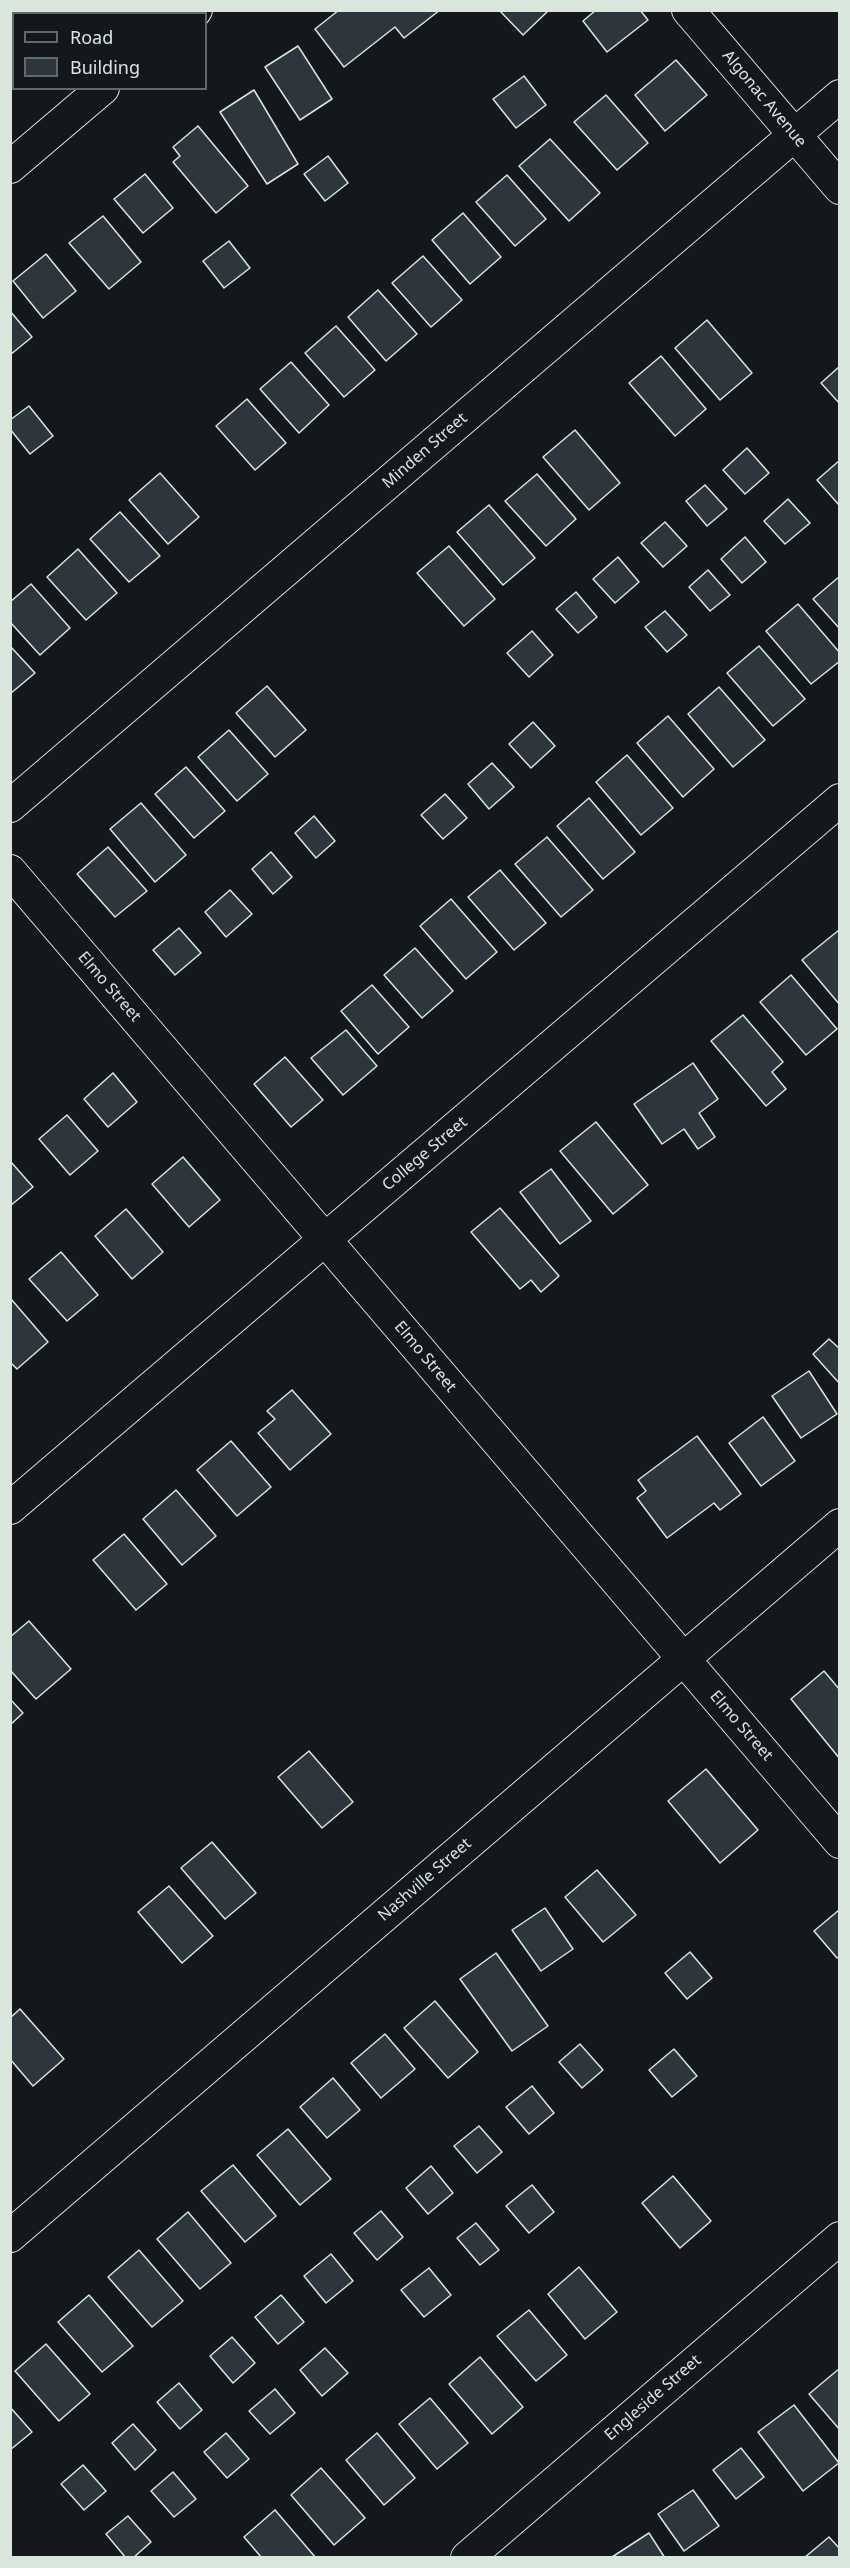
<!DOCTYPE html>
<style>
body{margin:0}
#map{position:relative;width:850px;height:2568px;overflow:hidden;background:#14181c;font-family:"Noto Sans",sans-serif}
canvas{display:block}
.frame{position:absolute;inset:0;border:12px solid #d8e6dc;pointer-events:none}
.legend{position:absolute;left:12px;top:12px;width:195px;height:78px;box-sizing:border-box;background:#14181c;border:2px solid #626a69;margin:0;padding:8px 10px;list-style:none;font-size:18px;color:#d8e6dc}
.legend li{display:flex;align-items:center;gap:12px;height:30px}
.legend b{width:30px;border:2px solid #626a69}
</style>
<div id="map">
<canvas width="850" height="2568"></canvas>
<div class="frame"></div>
<ul class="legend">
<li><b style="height:8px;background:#14181c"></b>Road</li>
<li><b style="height:16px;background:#2c363c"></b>Building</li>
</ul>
</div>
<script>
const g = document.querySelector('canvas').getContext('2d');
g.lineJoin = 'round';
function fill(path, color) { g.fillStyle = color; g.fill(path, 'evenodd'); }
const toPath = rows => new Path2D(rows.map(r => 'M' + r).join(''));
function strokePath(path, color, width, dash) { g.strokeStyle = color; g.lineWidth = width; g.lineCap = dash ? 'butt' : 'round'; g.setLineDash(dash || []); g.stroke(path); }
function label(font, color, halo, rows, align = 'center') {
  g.font = font + ' "Noto Sans",sans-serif'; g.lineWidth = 4.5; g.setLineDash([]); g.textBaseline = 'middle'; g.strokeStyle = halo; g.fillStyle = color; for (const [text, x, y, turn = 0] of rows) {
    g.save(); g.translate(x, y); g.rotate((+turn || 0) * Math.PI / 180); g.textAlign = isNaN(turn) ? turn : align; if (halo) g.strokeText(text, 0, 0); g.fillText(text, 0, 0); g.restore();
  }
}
const building = toPath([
 [339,10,440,10,404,38,395,27,344,67,315,29,339,10],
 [499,10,545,10,547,12,523,35,499,10],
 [596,10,640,10,648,20,607,52,583,21,596,10],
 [298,46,332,99,300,120,265,67,298,46],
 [676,60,707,95,665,131,635,95,676,60],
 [524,76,546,105,516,128,493,99,524,76],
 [254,90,298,164,267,184,220,112,254,90],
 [606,95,648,143,617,170,574,122,606,95],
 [198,126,248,186,216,213,173,162,180,156,173,147,198,126],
 [550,139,600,193,569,221,519,166,550,139],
 [328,156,348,183,325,201,304,174,328,156],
 [145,174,173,208,143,233,114,199,145,174],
 [507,175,546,219,515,246,476,202,507,175],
 [463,213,501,257,470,284,432,240,463,213],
 [103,216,141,262,109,289,69,243,103,216],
 [229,241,250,268,224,288,203,261,229,241],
 [46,254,76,291,43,318,13,281,46,254],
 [423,256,462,300,431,327,392,283,423,256],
 [378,290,417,334,386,361,348,317,378,290],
 [10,311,32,337,10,355,10,311],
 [707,320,752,373,720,400,675,348,707,320],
 [336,326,375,370,344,397,305,353,336,326],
 [661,356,706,409,675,436,629,383,661,356],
 [291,362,329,405,299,433,260,389,291,362],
 [840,366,840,404,821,383,840,366],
 [247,399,286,443,255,470,216,426,247,399],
 [29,406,53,436,30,454,10,429,10,420,29,406],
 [575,430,620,483,589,510,543,457,575,430],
 [747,448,769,473,745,494,723,470,747,448],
 [840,460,840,504,839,505,817,480,840,460],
 [160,473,199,517,168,544,129,500,160,473],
 [537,474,576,519,546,546,505,501,537,474],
 [705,485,727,509,707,526,686,501,705,485],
 [788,499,810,523,785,544,764,521,788,499],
 [489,505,535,558,503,585,457,532,489,505],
 [120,512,160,556,129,582,90,539,120,512],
 [665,522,687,546,663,567,641,543,665,522],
 [745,537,766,562,742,583,721,559,745,537],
 [449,546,495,599,464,626,417,573,449,546],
 [78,549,117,593,86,620,47,577,78,549],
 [618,557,639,582,615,603,593,579,618,557],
 [708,570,730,595,710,611,689,587,708,570],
 [840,576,840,629,813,599,840,576],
 [31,584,70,628,40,655,10,622,10,602,31,584],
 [576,592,597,617,578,633,556,609,576,592],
 [798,604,840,653,840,661,811,684,766,631,798,604],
 [665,611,687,635,667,652,645,627,665,611],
 [532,631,553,655,529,677,507,653,532,631],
 [10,646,35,673,10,694,10,646],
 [759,646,805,699,773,726,727,673,759,646],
 [267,686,306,730,275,757,236,713,267,686],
 [719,687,765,740,733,767,688,714,719,687],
 [668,716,714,769,683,797,637,743,668,716],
 [533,722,555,746,531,768,509,744,533,722],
 [229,730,268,774,237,801,198,757,229,730],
 [627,755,673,808,641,835,596,782,627,755],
 [492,763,514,787,489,809,468,784,492,763],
 [186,767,225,811,194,838,155,794,186,767],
 [445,794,467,818,443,839,421,815,445,794],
 [589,798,635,852,603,879,557,826,589,798],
 [141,803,186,855,155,882,110,829,141,803],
 [314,816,335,841,316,858,295,833,314,816],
 [547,837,593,890,561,917,515,864,547,837],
 [108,847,147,891,115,917,77,874,108,847],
 [271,852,292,877,273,894,252,869,271,852],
 [500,870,546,923,514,950,468,897,500,870],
 [230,890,252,914,226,937,205,912,230,890],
 [451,899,497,952,466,979,420,926,451,899],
 [179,928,201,953,175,975,153,950,179,928],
 [839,930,840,931,840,1005,802,960,839,930],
 [415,948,453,991,422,1018,384,975,415,948],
 [791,975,837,1029,806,1055,760,1002,791,975],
 [372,985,409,1027,378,1054,341,1011,372,985],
 [743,1015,783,1062,772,1072,786,1089,766,1106,711,1041,743,1015],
 [346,1030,377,1066,343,1095,311,1058,346,1030],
 [285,1057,323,1100,291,1127,254,1084,285,1057],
 [693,1063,718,1099,699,1113,715,1137,698,1149,684,1129,662,1144,634,1104,693,1063],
 [113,1073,137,1102,108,1127,84,1099,113,1073],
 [67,1115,98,1151,70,1175,39,1139,67,1115],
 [596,1122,648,1185,613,1214,560,1151,596,1122],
 [183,1157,220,1200,189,1227,152,1184,183,1157],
 [11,1162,33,1187,10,1206,10,1163,11,1162],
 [551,1169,591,1221,560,1244,520,1192,551,1169],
 [500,1208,559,1276,541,1292,531,1280,520,1289,471,1232,500,1208],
 [126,1209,163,1252,132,1279,95,1236,126,1209],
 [61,1252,98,1295,67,1321,29,1279,61,1252],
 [11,1299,48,1342,17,1369,10,1362,11,1299],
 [829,1339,840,1349,840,1384,813,1354,829,1339],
 [809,1371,837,1414,801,1438,772,1396,809,1371],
 [292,1390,331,1434,290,1470,258,1433,275,1419,267,1411,292,1390],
 [763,1417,795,1461,761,1486,729,1443,763,1417],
 [697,1436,741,1494,720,1510,714,1503,667,1538,637,1498,646,1491,638,1480,697,1436],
 [231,1441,271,1487,237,1516,197,1470,231,1441],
 [176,1490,216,1536,182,1565,143,1519,176,1490],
 [124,1534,167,1584,136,1610,93,1560,124,1534],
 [29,1621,71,1669,36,1699,10,1670,10,1637,29,1621],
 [824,1671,840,1690,840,1759,791,1699,824,1671],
 [10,1699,23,1713,10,1725,10,1699],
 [309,1751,353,1802,322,1828,278,1777,309,1751],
 [706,1769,758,1830,720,1863,668,1801,706,1769],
 [212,1842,256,1893,225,1919,181,1868,212,1842],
 [597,1870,636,1915,603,1942,565,1897,597,1870],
 [169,1886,213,1936,182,1963,138,1912,169,1886],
 [545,1908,573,1949,541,1971,512,1930,545,1908],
 [839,1910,840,1956,837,1958,814,1931,839,1910],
 [690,1952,712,1978,687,1999,665,1973,690,1952],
 [496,1953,548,2026,512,2051,460,1979,496,1953],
 [435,2001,478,2052,448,2078,404,2028,435,2001],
 [20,2009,64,2059,33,2086,10,2059,10,2018,20,2009],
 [385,2034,415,2069,381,2098,351,2063,385,2034],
 [580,2044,603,2070,582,2088,559,2062,580,2044],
 [674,2049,697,2076,672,2097,649,2070,674,2049],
 [333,2078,360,2110,327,2138,300,2107,333,2078],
 [532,2086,554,2113,529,2134,506,2107,532,2086],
 [479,2126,502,2152,477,2173,454,2146,479,2126],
 [288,2129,331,2179,300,2205,257,2155,288,2129],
 [233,2165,276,2216,245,2242,201,2191,233,2165],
 [431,2166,453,2193,428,2214,406,2188,431,2166],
 [673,2176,711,2221,680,2248,642,2203,673,2176],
 [532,2185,554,2212,529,2233,506,2206,532,2185],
 [381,2211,403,2237,377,2260,354,2233,381,2211],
 [188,2212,231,2263,200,2289,157,2239,188,2212],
 [476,2223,499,2250,480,2265,457,2238,476,2223],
 [139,2250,183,2301,152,2327,108,2277,139,2250],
 [331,2254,353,2281,326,2303,304,2276,331,2254],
 [579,2267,617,2312,585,2339,548,2294,579,2267],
 [429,2268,451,2295,424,2317,401,2290,429,2268],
 [89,2295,133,2346,102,2372,58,2322,89,2295],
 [281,2295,304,2322,278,2344,255,2317,281,2295],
 [529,2310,567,2355,536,2381,497,2336,529,2310],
 [232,2337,255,2363,233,2383,210,2356,232,2337],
 [46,2344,90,2394,59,2421,15,2371,46,2344],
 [325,2348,348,2373,322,2396,300,2370,325,2348],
 [480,2357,523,2407,492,2434,449,2384,480,2357],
 [840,2368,840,2430,809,2394,840,2368],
 [179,2383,202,2410,180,2429,157,2402,179,2383],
 [275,2389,295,2413,270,2434,249,2411,275,2389],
 [430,2398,468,2443,437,2469,399,2424,430,2398],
 [794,2405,839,2463,803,2491,758,2432,794,2405],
 [10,2407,32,2432,10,2450,10,2407],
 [133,2424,156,2450,135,2470,112,2443,133,2424],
 [226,2433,249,2459,227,2478,204,2452,226,2433],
 [377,2433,415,2478,384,2505,346,2460,377,2433],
 [741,2448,764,2477,736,2499,713,2470,741,2448],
 [83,2465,106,2491,84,2510,61,2484,83,2465],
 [321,2468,365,2518,334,2545,291,2495,321,2468],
 [173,2472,196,2499,174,2517,151,2491,173,2472],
 [693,2490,719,2526,684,2551,658,2514,693,2490],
 [275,2510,316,2558,262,2558,244,2537,275,2510],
 [128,2516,151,2542,133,2558,126,2558,106,2534,128,2516],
 [649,2533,665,2558,613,2558,612,2557,649,2533],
 [829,2537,840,2549,840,2558,804,2558,829,2537]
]);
fill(building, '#2c363c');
strokePath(building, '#d8e6dc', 1.5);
const street = toPath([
 [688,10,840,188],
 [193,14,196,10],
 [10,167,103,88],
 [10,806,840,96],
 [10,871,840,1842],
 [10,1508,840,800],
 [10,2236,840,1525],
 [467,2558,840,2238]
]);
strokePath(street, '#d8e6dc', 34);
strokePath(street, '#14181c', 32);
label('16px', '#d8e6dc', '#14181c', [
 ["Algonac Avenue",764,99,50],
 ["Minden Street",425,451,-41],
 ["Elmo Street",109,987,49],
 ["College Street",425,1154,-40],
 ["Elmo Street",425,1357,50],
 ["Elmo Street",741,1726,49],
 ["Nashville Street",425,1880,-41],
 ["Engleside Street",653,2398,-41]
]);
</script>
